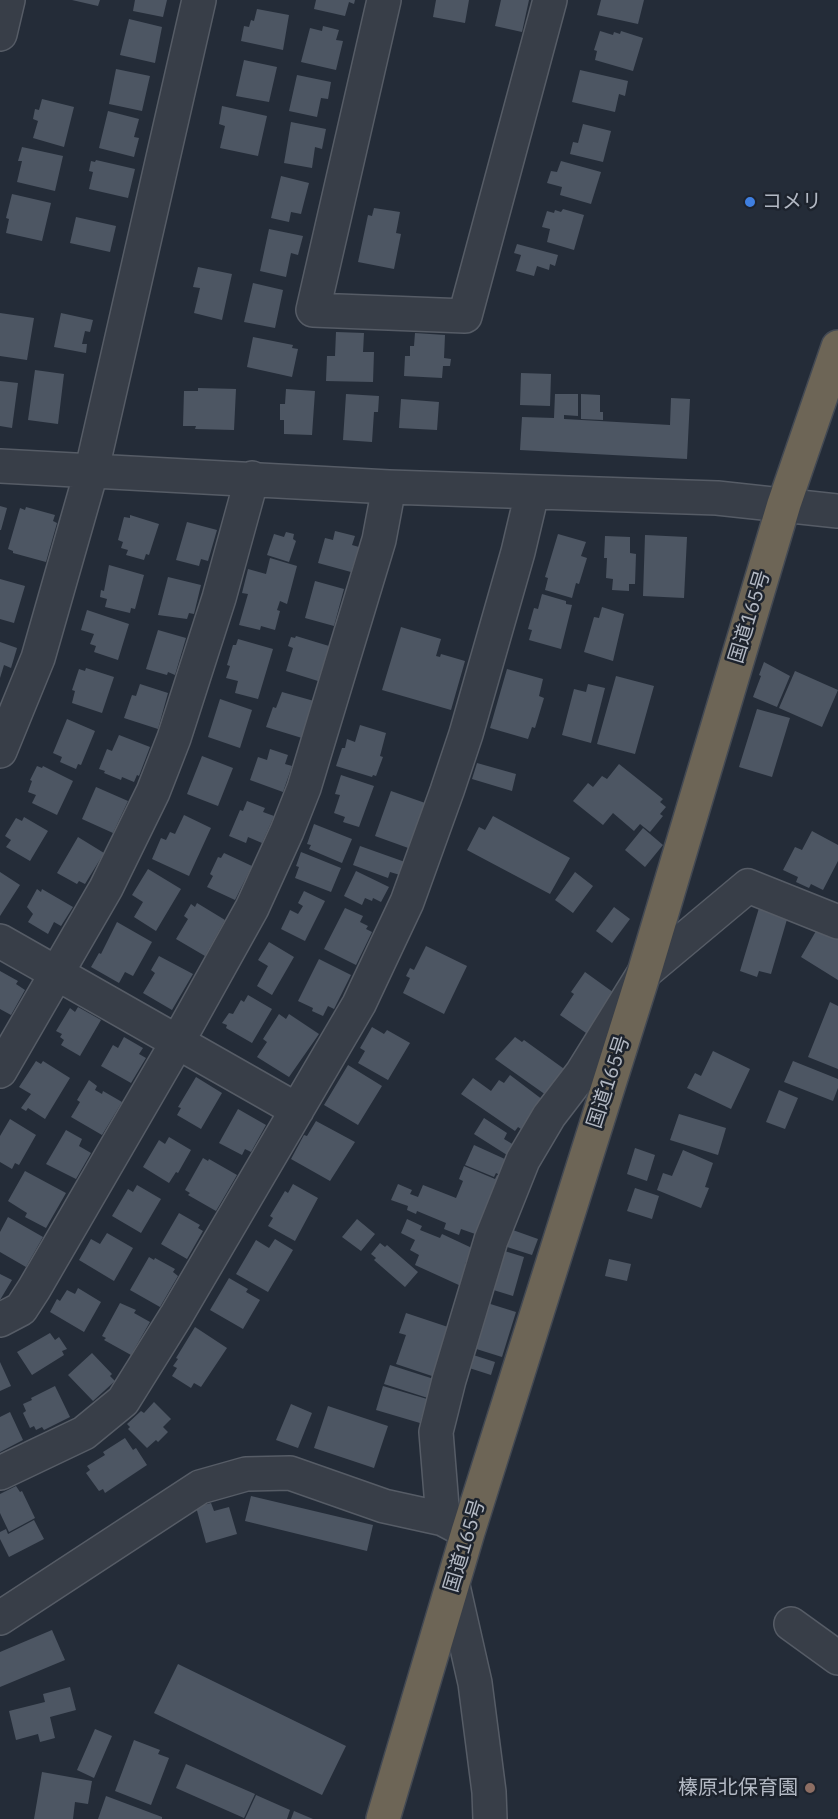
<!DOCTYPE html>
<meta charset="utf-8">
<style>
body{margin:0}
canvas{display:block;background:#242c38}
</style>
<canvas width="838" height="1819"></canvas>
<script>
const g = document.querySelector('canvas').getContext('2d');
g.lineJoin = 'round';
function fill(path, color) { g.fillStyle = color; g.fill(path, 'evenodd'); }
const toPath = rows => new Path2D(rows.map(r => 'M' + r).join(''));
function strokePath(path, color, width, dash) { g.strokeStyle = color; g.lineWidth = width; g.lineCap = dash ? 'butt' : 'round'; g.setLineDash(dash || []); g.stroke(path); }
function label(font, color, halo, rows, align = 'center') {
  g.font = font + ' "IBM Plex Sans","Noto Sans JP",sans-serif'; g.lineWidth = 5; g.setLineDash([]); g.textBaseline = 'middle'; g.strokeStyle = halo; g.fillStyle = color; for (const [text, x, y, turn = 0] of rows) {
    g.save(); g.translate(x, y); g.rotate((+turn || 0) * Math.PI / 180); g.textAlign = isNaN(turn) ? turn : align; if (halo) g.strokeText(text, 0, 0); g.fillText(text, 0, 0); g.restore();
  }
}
fill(toPath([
 [72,0,100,0,98,6],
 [135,0,167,0,163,17,133,11],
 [316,0,355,0,354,4,349,2,345,16,314,9],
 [436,0,469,0,465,23,433,17],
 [501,0,529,0,522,32,495,26],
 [601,0,644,0,638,24,597,15],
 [257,9,289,15,283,50,241,41,244,26,249,27,251,20,254,21],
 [129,19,162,27,155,63,120,55],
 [323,26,339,30,336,40,343,41,336,70,301,62,310,28,322,31],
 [600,31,613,35,614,32,620,34,621,31,643,38,633,71,595,60,597,51,594,50],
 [244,60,277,67,269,102,236,96],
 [116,69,150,76,142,111,109,104],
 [580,70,628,81,625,96,619,94,615,112,572,102],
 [297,75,331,82,328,99,321,98,317,117,289,111],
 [42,99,74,107,64,147,33,138,38,121,33,119,35,109,39,110],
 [222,106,267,116,258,156,220,148,225,126,219,124],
 [108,111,139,119,134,137,139,138,134,157,99,148],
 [291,122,326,129,322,149,315,147,312,168,284,163],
 [583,124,611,131,603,162,570,154,573,142,578,143],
 [22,147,63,156,55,191,17,182,22,161,18,161],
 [96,160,135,169,128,198,89,189,93,172,89,171,91,161,95,162],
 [561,161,601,172,591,204,560,195,562,187,547,183,551,171,557,172],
 [281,176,309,183,301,214,291,212,289,222,271,218],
 [12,194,51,203,42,241,6,233,9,219,6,218],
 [374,208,400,212,396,233,401,234,394,269,358,262,368,215,372,216],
 [563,209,584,215,574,250,547,242,550,229,542,227,547,211,554,213,555,210,561,212],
 [76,217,116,226,110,252,70,243],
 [269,229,303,236,298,255,291,253,286,277,260,271],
 [517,244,558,255,555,266,550,264,549,270,537,266,534,276,516,271,521,255,514,253],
 [198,267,232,274,222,320,194,313,200,288,193,287],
 [253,283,283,290,275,328,244,322],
 [0,313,34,318,27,360,0,356],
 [61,313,93,320,90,332,85,331,82,344,87,344,86,353,54,347],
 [336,332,364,333,363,352,374,352,373,382,326,381,327,356,335,356],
 [415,333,445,335,444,358,451,359,450,366,443,366,442,378,404,376,405,356,410,356,410,346,414,346],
 [253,337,293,345,292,348,298,349,292,377,247,367],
 [35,370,64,374,58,424,28,420],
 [521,373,551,374,550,406,520,405],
 [0,381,18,383,12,428,0,426],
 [198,388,236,389,234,430,195,429,196,426,183,426,184,391,198,391],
 [286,389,315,391,312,435,284,434,284,420,280,420,280,404,285,404],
 [346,394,379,396,378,412,374,412,372,442,343,440],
 [555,394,578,394,578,416,564,415,564,419,670,425,671,398,690,399,687,459,520,450,522,417,554,418],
 [581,394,600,395,600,412,603,412,603,420,581,419],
 [401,399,439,402,437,430,399,428],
 [0,506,7,508,1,530,0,530],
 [26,507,55,515,53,521,57,523,46,562,13,553,13,551,8,549,20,508,25,510],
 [130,515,159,524,149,555,146,554,144,560,126,555,128,550,121,548,123,542,118,540,124,517,130,518],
 [187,522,217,530,208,561,201,559,199,566,176,560],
 [335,531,355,536,352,545,359,547,351,572,318,563,325,538,333,540],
 [286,532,294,534,293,539,296,541,289,562,267,555,274,534,284,537],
 [558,534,586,542,581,556,587,558,579,584,576,583,572,598,545,590,548,578,545,577],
 [645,535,687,537,684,598,643,596],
 [605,536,630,537,630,553,636,554,635,584,629,584,629,591,612,590,613,579,606,578,607,558,604,558],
 [270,558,297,566,287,604,280,601,277,610,280,611,275,630,261,626,260,630,239,625,248,594,242,593,248,569,266,574],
 [109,565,144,575,135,609,131,608,130,613,105,607,107,599,100,597,101,590,104,591],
 [168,577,201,585,194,614,189,613,187,619,158,615],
 [0,579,25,586,14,623,0,619],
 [315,581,344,589,334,626,305,618],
 [542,594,566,601,566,604,572,605,561,649,529,640,532,630,528,629,534,608,538,609],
 [602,607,624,614,613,661,584,652,594,617,599,618],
 [87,610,129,624,118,660,94,652,96,646,90,644,94,634,81,630],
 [401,627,441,639,436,656,440,657,441,654,465,661,451,710,382,690],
 [158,630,186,638,175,675,168,672,167,675,146,669],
 [296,636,329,646,318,681,286,671,293,648,288,646,291,637,295,638],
 [238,639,273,649,258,699,235,693,238,681,226,678,230,666,227,665,233,645,236,645],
 [0,642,17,648,11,668,4,665,0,678],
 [764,662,790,676,777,707,753,697,761,676,759,675],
 [86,668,114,677,102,713,72,703,75,691,72,690,79,669,85,671],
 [507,669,543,679,539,696,544,698,535,728,532,727,528,739,490,728],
 [795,671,838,690,822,727,779,708],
 [616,676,654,686,635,754,597,744],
 [140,684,168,693,158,729,124,718,132,695,136,696],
 [588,684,605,688,591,743,562,735,574,689,586,692],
 [282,692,314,701,302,738,266,727,273,707,276,708],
 [220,699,252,710,240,748,208,737],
 [757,709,790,718,772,777,739,767],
 [67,719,95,731,81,765,78,764,76,769,60,762,62,757,53,753],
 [360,725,386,733,380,756,383,757,376,776,373,775,372,777,336,766,342,748,345,748,347,739,355,742],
 [119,735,150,747,139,776,137,775,134,782,122,777,121,780,104,773,105,771,99,769,107,749,112,751],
 [270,749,288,755,285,764,292,766,283,792,250,780,258,757,267,760],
 [202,756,233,768,218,806,187,794],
 [477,763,516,774,512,791,472,779],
 [619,764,663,799,660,802,666,807,660,814,663,816,650,832,640,824,634,831,613,813,603,825,573,801,588,783,593,787,602,776,607,779],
 [37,766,42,768,43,766,73,781,57,815,32,803,36,795,28,792,32,781,30,780],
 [341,775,374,786,359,827,343,822,345,817,334,813,340,795,335,794],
 [96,787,128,801,113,833,82,819],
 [391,791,428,804,411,849,375,836],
 [247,801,265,808,263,812,274,816,262,843,248,837,246,843,229,836,240,810,243,811],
 [184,815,211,828,189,876,152,859,161,838,166,840,170,832,175,834],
 [493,816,570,858,550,894,467,850,479,827,485,830],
 [24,817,48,831,30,861,6,847,11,840,5,836,16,818,22,821],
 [314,824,352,839,342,863,309,849,311,845,307,844],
 [643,828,663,845,645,867,625,850],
 [812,831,838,845,838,861,823,890,811,884,809,888,796,882,798,877,783,870,795,847,802,850],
 [78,837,104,853,85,884,79,881,77,884,57,873],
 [360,846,405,862,400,875,390,872,388,878,353,865],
 [301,852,341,868,331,892,295,878,299,867,296,866],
 [224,853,252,866,235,900,207,887,213,876,210,874,218,857,221,858],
 [148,869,181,889,156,931,134,917,143,902,132,895],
 [356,871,389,887,381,902,373,898,372,901,365,898,362,905,344,896],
 [0,872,20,885,0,916],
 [575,872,593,886,573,913,555,900],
 [37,889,41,892,42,889,73,907,61,926,54,922,48,934,28,922,33,914,27,907],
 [304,891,325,901,305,941,281,929,290,910,298,914,303,906,298,903],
 [197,903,225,920,205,956,176,939,188,919,184,916,191,904,195,907],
 [614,907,630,919,612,943,596,931],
 [345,908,363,916,360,922,368,926,366,929,372,932,356,965,324,949],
 [759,908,788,916,771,974,759,971,757,977,740,971],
 [117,922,152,942,133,976,125,972,119,983,91,967,99,953,101,954],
 [820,924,838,934,838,980,801,957],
 [269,942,294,957,272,995,257,986,268,966,258,960],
 [426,946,467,966,444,1014,403,993,410,978,406,976,410,968,414,970],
 [159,956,193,974,172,1010,143,993,155,973,151,970],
 [319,959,351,975,334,1009,328,1006,323,1016,312,1011,313,1008,298,1001],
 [0,971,18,981,16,984,25,990,11,1015,0,1009],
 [585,972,617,995,589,1035,560,1015,574,994,571,992],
 [248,995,272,1009,252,1043,226,1028,227,1025,222,1023,229,1013,233,1014,241,1000,244,1002],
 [830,1002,838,1006,838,1069,808,1057],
 [78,1007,101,1020,80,1056,61,1045,64,1040,60,1037,62,1034,56,1031,70,1008,75,1012],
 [279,1014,286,1019,289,1014,319,1034,289,1077,257,1057,267,1042,263,1039],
 [372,1027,384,1034,387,1030,410,1043,388,1080,358,1063,365,1051,360,1048],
 [124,1037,143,1048,139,1054,146,1058,131,1083,101,1066,113,1045,118,1048],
 [515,1037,522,1042,524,1040,567,1071,546,1095,495,1059],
 [713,1051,750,1069,731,1109,687,1088,695,1073,701,1076],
 [36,1061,41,1064,43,1061,70,1078,45,1119,28,1108,26,1111,21,1108,31,1094,19,1087],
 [793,1061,838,1079,838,1088,833,1101,784,1082],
 [348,1065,382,1086,358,1125,324,1105],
 [510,1075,543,1100,521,1129,518,1127,515,1131,461,1094,473,1078,491,1091,499,1080,504,1083],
 [196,1077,222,1093,201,1129,177,1115,181,1108,178,1107],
 [89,1080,97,1086,95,1090,102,1094,103,1091,122,1102,102,1135,71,1117,80,1102,77,1100],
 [779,1090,798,1098,785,1129,766,1122],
 [238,1109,266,1125,251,1152,245,1149,242,1155,219,1143],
 [679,1114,726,1128,718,1155,670,1140],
 [484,1118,507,1133,504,1139,514,1145,507,1155,474,1134],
 [10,1119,36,1135,19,1165,15,1163,12,1169,0,1162,0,1136],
 [316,1121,355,1142,330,1181,291,1159,304,1135,307,1136],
 [66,1130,82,1139,79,1146,91,1153,76,1179,46,1164],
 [169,1137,191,1150,178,1173,176,1172,169,1183,143,1167,159,1140,165,1144],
 [474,1145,507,1160,500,1175,496,1173,494,1177,465,1165],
 [635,1148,655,1155,647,1181,627,1174],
 [683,1150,713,1163,705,1187,709,1188,701,1208,657,1190,663,1173,672,1176],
 [203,1158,208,1161,209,1159,237,1175,216,1211,188,1195,190,1193,185,1190],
 [464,1166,495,1179,497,1175,504,1178,478,1235,461,1229,459,1235,444,1229,446,1223,417,1211,416,1214,407,1210,408,1206,391,1200,398,1184,412,1190,410,1194,418,1197,423,1185,456,1198,463,1181,459,1179],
 [25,1171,66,1193,46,1228,25,1217,27,1213,8,1201],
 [293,1184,318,1198,295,1241,268,1226,273,1218,270,1216,285,1191,288,1193],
 [137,1185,161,1199,141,1233,112,1216,128,1189,133,1192],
 [635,1188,659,1196,652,1219,627,1211],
 [179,1213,200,1225,198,1228,203,1231,187,1259,161,1244],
 [8,1217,43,1237,26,1267,0,1252,0,1232],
 [357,1219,375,1234,361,1251,342,1237],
 [407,1219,422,1226,420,1230,440,1238,442,1234,472,1248,465,1264,470,1266,461,1286,415,1265,419,1255,410,1250,415,1240,401,1233],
 [510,1229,538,1239,532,1255,504,1246],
 [107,1233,133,1248,114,1281,79,1260,91,1239,100,1244],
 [275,1239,293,1250,268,1292,236,1274,256,1240,269,1248],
 [380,1243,385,1247,387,1245,418,1272,405,1287,374,1260,376,1258,371,1254],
 [498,1249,524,1257,513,1296,487,1288],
 [149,1257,154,1260,155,1258,175,1269,173,1272,178,1276,160,1307,130,1290],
 [609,1259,631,1264,627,1281,605,1276],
 [0,1274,12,1280,0,1300],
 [229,1278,248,1289,246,1292,260,1300,243,1329,210,1310],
 [78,1288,101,1302,84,1332,50,1312,57,1299,60,1301,67,1290,75,1294],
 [484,1302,516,1312,502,1357,470,1347],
 [120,1303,136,1310,134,1313,150,1322,131,1355,104,1340,106,1338,102,1336],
 [406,1313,454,1329,438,1378,396,1364,406,1335,399,1333],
 [195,1327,227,1348,201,1387,194,1383,191,1388,172,1376,177,1368,173,1366,178,1359,176,1358],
 [50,1333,55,1340,59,1337,67,1349,62,1351,64,1355,32,1375,17,1352],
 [92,1353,112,1374,110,1376,115,1381,93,1401,68,1375],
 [467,1353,495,1362,491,1375,463,1366],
 [0,1362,11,1386,0,1391],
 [390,1365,437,1380,431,1399,384,1384],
 [55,1386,70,1417,44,1430,42,1427,36,1430,34,1426,30,1428,23,1413,26,1411,23,1404,32,1400,31,1398],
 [383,1386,427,1399,420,1423,376,1410],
 [154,1402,171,1419,163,1427,168,1432,158,1442,156,1440,147,1448,128,1429,130,1427,127,1424,141,1411,144,1413],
 [291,1404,312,1413,298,1448,276,1440],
 [328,1406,388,1426,374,1468,314,1448],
 [10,1412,23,1440,0,1452,0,1417],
 [125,1438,133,1450,136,1448,147,1465,105,1493,103,1489,99,1491,86,1473,90,1470,87,1466,105,1455,103,1452],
 [16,1486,20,1492,22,1491,35,1518,9,1532,0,1513,0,1494],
 [251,1496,373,1525,367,1551,245,1521],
 [211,1503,214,1511,229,1507,237,1534,206,1543,196,1507],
 [34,1520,44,1539,9,1557,0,1539,0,1532,6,1529,8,1534],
 [52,1630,65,1660,0,1687,0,1652],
 [178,1664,346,1746,322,1795,154,1713],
 [70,1687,76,1710,50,1717,55,1738,40,1742,38,1734,16,1740,9,1711,45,1702,43,1694],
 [95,1729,112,1736,94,1778,77,1770],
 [134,1740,160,1750,158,1754,169,1758,151,1805,115,1791],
 [186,1764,255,1794,244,1818,176,1788],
 [42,1772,92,1781,88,1804,75,1802,73,1819,34,1819],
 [256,1795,290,1810,287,1819,245,1819],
 [106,1796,162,1817,162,1819,98,1819],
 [294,1811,313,1819,291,1819]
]), '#4d5663');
const minor = toPath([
 [384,0,313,310,465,316,550,0],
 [0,34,8,0],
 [0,466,389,487,717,498,838,511],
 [0,751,38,658,92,469,199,0],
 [0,941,297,1110],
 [0,1071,106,888,153,792,174,738,219,598,252,478],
 [0,1320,21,1309,34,1289,178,1041,252,908,287,831,304,788,379,540,389,487],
 [0,1473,84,1433,123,1401,176,1316,359,1004,407,902,447,791,466,734,518,552,532,493],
 [443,1519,436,1432,449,1380,491,1240,523,1160,549,1116,582,1073,644,973,748,886,838,922],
 [453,1586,475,1683,489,1792,490,1819],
 [0,1618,200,1487,246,1474,290,1473,384,1506,443,1519,462,1529],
 [791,1624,838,1658]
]);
const highway = toPath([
 [383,1819,468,1532,644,973,784,504,838,347]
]);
strokePath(minor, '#565c66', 36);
strokePath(highway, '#434953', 36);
strokePath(minor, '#383e48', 33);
strokePath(highway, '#6d6556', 33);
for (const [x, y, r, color] of [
 [750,202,6,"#3f7fe0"],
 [810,1788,6,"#8d6e63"]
]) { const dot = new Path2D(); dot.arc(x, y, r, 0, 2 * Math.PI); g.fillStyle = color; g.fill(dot); strokePath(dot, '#1d232d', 2); }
label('20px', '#b3b9c4', '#1d232d', [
 ["コメリ",762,202],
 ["榛原北保育園",798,1788,"right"]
], 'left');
label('20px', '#b3b9c4', '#1d232d', [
 ["国道165号",750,617,-73],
 ["国道165号",609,1082,-72],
 ["国道165号",465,1546,-73]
]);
</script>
